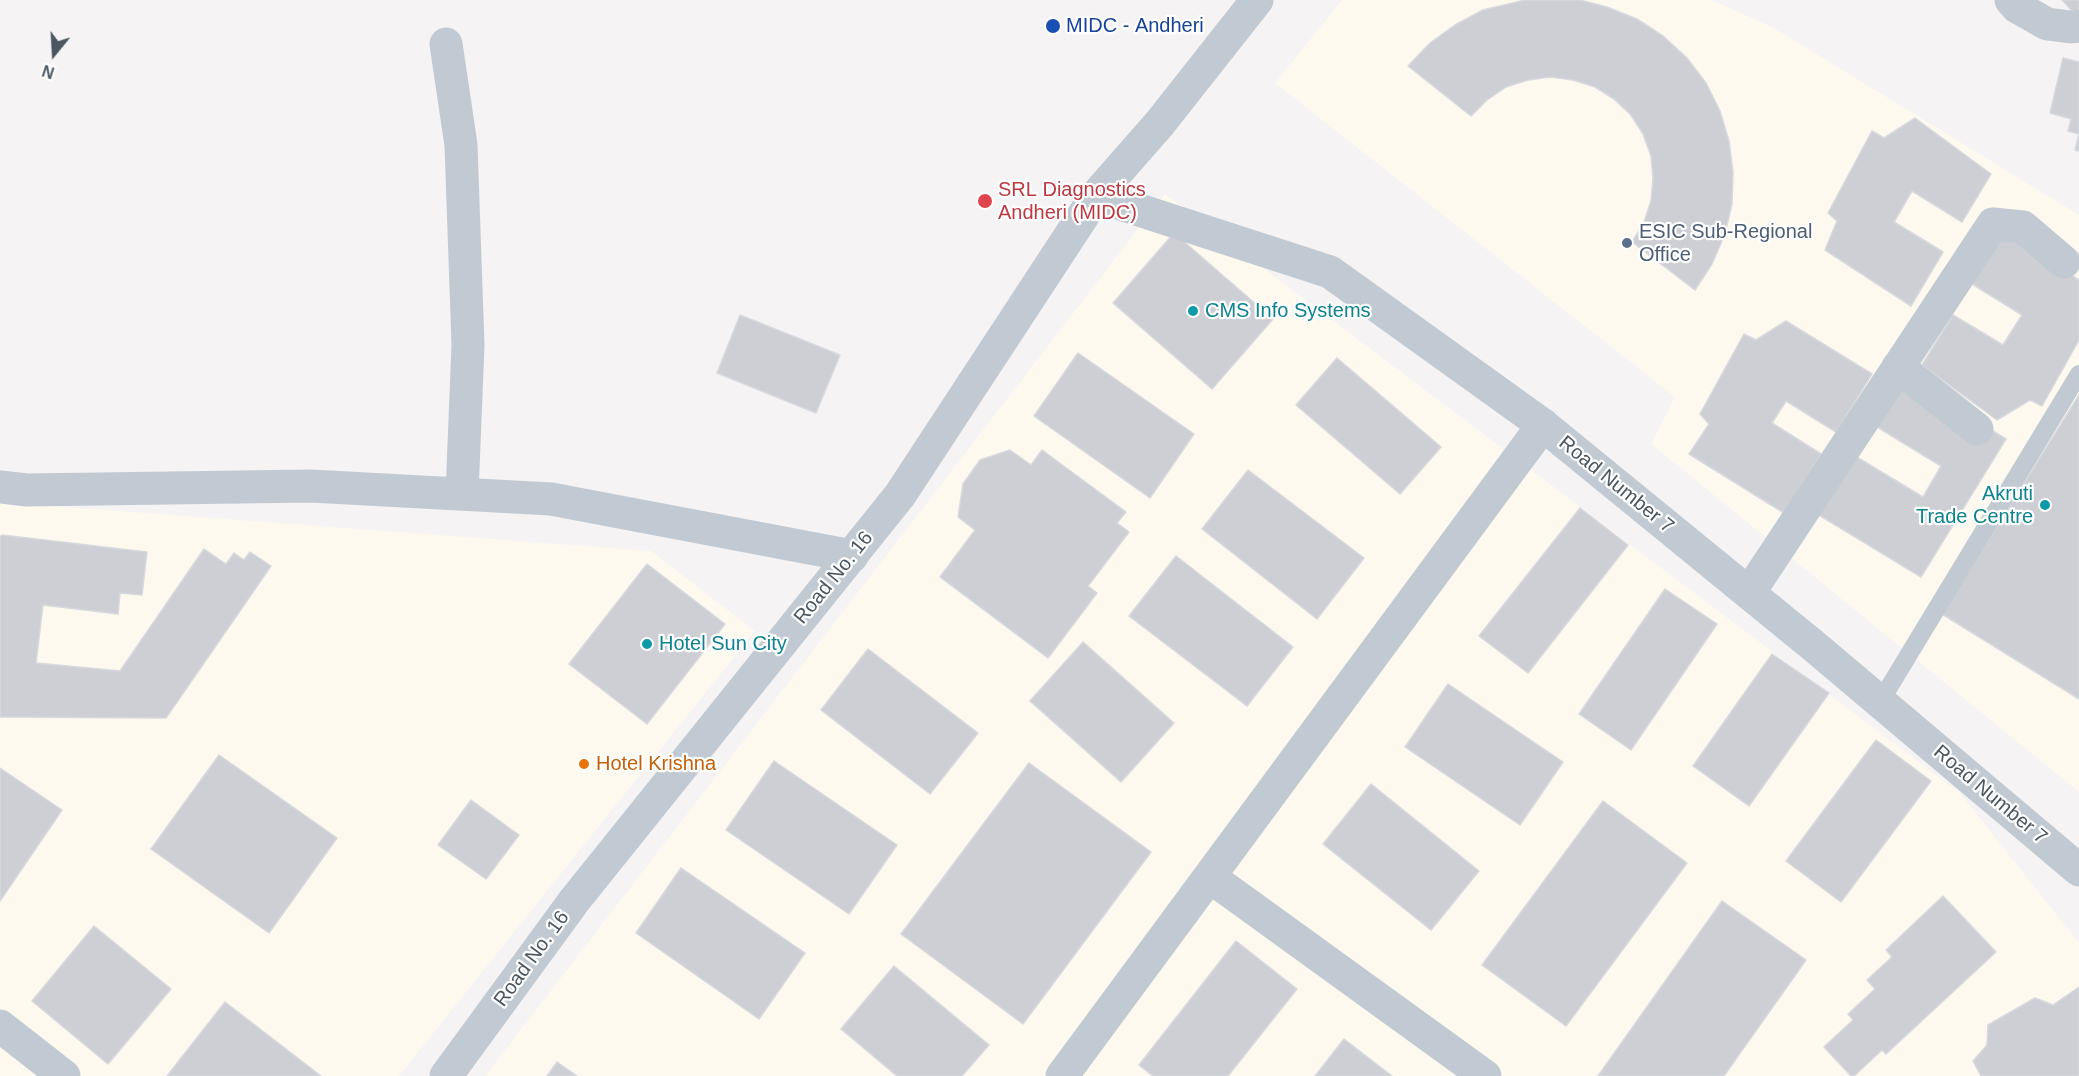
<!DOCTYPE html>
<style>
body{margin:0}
#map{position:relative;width:2079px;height:1076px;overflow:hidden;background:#f5f3f3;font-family:Helvetica,sans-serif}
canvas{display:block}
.north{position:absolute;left:24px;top:24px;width:60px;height:60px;-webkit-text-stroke:4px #fff;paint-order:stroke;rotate:198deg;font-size:16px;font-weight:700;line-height:24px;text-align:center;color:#4a5661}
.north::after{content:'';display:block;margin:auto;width:21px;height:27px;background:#4a5661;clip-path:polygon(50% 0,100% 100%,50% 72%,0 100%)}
</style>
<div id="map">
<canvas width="2079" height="1076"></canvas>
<div class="north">N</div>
</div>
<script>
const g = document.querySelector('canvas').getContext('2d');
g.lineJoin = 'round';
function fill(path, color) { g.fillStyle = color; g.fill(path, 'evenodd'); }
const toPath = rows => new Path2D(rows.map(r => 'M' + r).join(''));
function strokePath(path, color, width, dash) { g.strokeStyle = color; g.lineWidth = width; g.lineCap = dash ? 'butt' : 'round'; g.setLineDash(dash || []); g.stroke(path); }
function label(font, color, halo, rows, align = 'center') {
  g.font = font + ' Helvetica,sans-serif'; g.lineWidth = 4.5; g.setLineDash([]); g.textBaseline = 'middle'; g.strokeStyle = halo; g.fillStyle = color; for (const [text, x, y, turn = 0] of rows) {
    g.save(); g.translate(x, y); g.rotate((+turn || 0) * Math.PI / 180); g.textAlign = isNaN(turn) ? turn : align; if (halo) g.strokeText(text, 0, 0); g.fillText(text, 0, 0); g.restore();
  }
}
fill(toPath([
 [1342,0,1712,0,1774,28,2079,215,2079,792,1651,444,1675,397,1275,83],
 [1165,194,1960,793,2079,943,2079,1076,485,1076],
 [0,502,651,551,755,631,399,1076,0,1076]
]), '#fdf9ef');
const building = toPath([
 [1525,0,1580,0,1607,7,1637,19,1663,36,1687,58,1706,83,1720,111,1729,141,1733,172,1732,204,1725,234,1712,264,1695,290,1632,242,1644,222,1651,201,1653,178,1651,156,1643,134,1631,115,1614,99,1595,87,1573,80,1551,77,1528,80,1506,87,1487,100,1471,116,1408,66,1430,43,1455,25,1483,10,1525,0],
 [2062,0,2079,0,2079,9,2074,13,2062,0],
 [2063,58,2079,62,2079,151,2075,150,2079,134,2068,131,2071,119,2050,113,2063,58],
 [1915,118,1991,174,1962,222,1912,191,1894,222,1943,252,1911,306,1825,250,1837,221,1828,213,1872,131,1884,138,1915,118],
 [2005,231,2079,280,2079,340,2042,406,2030,400,1997,420,1922,365,1953,315,2003,345,2022,315,1972,284,2005,231],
 [1174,233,1273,319,1212,389,1113,303,1174,233],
 [740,315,840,355,816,413,717,373,740,315],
 [1786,321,1872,374,1836,432,1786,401,1772,423,1821,454,1784,513,1689,454,1709,424,1700,414,1744,334,1756,340,1786,321],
 [1078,353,1194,434,1150,498,1034,416,1078,353],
 [1337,358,1441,447,1400,494,1296,405,1337,358],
 [1899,374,2006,439,1921,577,1814,512,1850,453,1923,497,1941,466,1869,422,1899,374],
 [2079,395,2079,699,1942,614,2079,395],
 [1010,450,1031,465,1042,450,1126,512,1117,523,1129,532,1088,586,1097,593,1048,658,940,577,975,530,958,517,963,484,980,460,1010,450],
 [1248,470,1364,558,1317,619,1202,529,1248,470],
 [1580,508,1628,545,1528,673,1479,636,1580,508],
 [2,535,147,552,142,595,120,593,118,614,43,605,36,663,120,671,204,549,226,564,234,553,244,560,250,552,271,566,166,718,0,717,0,537,2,535],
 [1176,556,1293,647,1247,706,1129,616,1176,556],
 [647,564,725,624,647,724,569,664,647,564],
 [1665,589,1717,624,1631,750,1579,714,1665,589],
 [1083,642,1174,723,1121,782,1030,701,1083,642],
 [868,649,978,733,930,794,821,710,868,649],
 [1772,654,1829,693,1749,806,1693,766,1772,654],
 [1448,684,1563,762,1520,825,1405,747,1448,684],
 [1876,740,1931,781,1841,902,1786,861,1876,740],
 [219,755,337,838,269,933,151,849,219,755],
 [774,761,897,845,849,914,726,830,774,761],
 [1029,763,1151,852,1023,1024,901,934,1029,763],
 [0,768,62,810,0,901,0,768],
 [1371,784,1479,871,1431,930,1323,844,1371,784],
 [471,800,519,835,486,879,438,845,471,800],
 [1603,801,1687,863,1566,1026,1482,965,1603,801],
 [681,868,805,953,759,1019,636,933,681,868],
 [1943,896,1996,952,1886,1054,1882,1050,1854,1076,1851,1076,1824,1047,1853,1020,1848,1014,1875,989,1867,980,1892,957,1886,950,1943,896],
 [1722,901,1806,960,1724,1076,1598,1076,1722,901],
 [94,926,171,989,108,1064,32,1001,94,926],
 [1236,941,1297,989,1228,1076,1153,1076,1139,1065,1236,941],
 [894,966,989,1045,962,1076,897,1076,841,1029,894,966],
 [2079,987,2079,1076,1981,1076,1973,1061,1987,1045,1988,1025,2035,998,2053,1005,2079,987],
 [225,1002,321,1076,167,1076,225,1002],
 [1344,1039,1392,1076,1315,1076,1344,1039],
 [557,1062,577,1076,547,1076,557,1062]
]);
fill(building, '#cdcfd5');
strokePath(building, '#d7d9de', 1.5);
strokePath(toPath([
 [1880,702,2079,374]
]), '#c1cad2', 18);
strokePath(toPath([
 [2011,0,2017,7,2047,24,2071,27,2079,26],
 [446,44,461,145,468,345,462,494],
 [1898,367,1977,429],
 [0,487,27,490,311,486,551,499,852,556],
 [1749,593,1993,224,2023,227,2064,262],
 [1210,877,1485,1076],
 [0,1026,64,1076],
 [1062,1076,1543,425]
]), '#c1cad2', 33);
strokePath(toPath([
 [1096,196,1330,272,1543,425,1815,647,2079,870],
 [446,1076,574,901,900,495,1096,196,1160,123,1257,0]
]), '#c1cad2', 33);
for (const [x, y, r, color] of [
 [1053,26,8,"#1a4fb4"],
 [985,201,8,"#e0444e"],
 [1627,243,6,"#5c6f8a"],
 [1193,311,6,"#0f9aa8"],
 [2045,505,6,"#0f9aa8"],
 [647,644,6,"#0f9aa8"],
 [584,764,6,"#e8710a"]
]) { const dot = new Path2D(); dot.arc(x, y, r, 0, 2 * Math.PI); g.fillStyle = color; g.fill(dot); strokePath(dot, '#fff', 2); }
label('20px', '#164399', '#fff', [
 ["MIDC - Andheri",1066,26]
], 'left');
label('20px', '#be3a42', '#fff', [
 ["SRL Diagnostics",998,190],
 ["Andheri (MIDC)",998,213]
], 'left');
label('20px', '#4e5e75', '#fff', [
 ["ESIC Sub-Regional",1639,232],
 ["Office",1639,255]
], 'left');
label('20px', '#0d838f', '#fff', [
 ["CMS Info Systems",1205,311],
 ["Akruti",2033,494,"right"],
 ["Trade Centre",2033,517,"right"],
 ["Hotel Sun City",659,644]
], 'left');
label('20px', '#4a5661', '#fff', [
 ["Road Number 7",1616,485,39],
 ["Road No. 16",834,578,-51],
 ["Road Number 7",1990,795,40],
 ["Road No. 16",532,959,-54]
]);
label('20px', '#c56008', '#fff', [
 ["Hotel Krishna",596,764]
], 'left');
</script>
